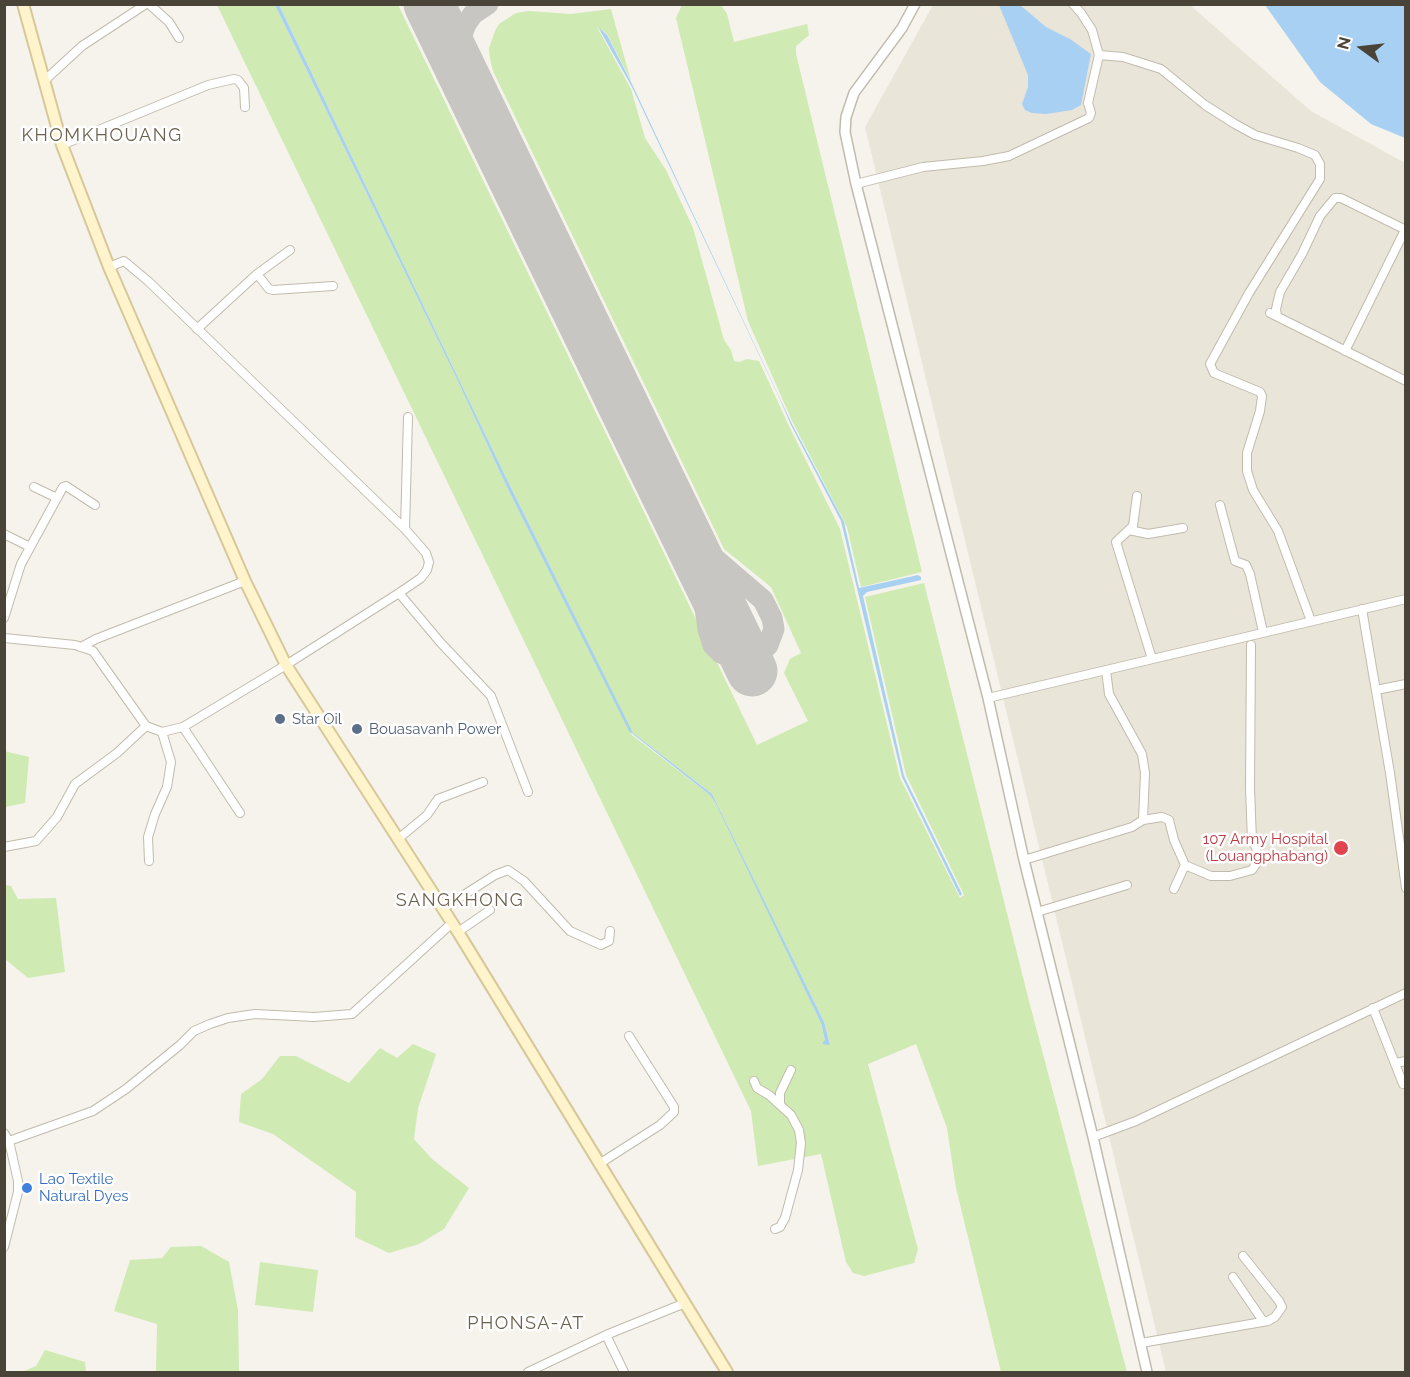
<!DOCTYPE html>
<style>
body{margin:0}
#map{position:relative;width:1410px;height:1377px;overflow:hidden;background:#f5f3eb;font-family:Raleway,sans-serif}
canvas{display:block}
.frame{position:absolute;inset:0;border:6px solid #4a4438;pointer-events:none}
.north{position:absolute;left:1332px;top:18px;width:60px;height:60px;-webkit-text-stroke:4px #fff;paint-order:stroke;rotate:285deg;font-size:16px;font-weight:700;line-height:24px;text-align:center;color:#4a4438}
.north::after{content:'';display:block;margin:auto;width:21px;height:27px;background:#4a4438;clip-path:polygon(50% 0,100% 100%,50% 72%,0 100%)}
</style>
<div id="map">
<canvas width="1410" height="1377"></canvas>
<div class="frame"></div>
<div class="north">N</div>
</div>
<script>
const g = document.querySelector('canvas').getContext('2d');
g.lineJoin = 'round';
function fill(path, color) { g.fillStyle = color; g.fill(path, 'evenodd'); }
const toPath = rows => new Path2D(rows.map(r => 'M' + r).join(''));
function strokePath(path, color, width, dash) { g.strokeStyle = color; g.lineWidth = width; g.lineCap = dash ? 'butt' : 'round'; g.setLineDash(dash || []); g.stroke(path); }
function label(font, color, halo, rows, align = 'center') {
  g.font = font + ' Raleway,sans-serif'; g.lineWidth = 5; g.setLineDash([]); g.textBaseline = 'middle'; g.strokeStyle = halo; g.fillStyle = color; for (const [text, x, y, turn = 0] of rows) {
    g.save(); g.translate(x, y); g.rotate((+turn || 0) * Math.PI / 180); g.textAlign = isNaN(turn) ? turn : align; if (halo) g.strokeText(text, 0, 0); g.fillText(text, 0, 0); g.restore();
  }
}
fill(toPath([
 [933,5,1190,5,1311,111,1405,163,1405,1372,1166,1372,865,127]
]), '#e9e5d9');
fill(toPath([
 [217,5,275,5,456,377,507,487,632,735,710,795,716,804,797,969,821,1023,825,1041,830,1044,824,1022,712,794,633,733,630,729,510,486,279,5,398,5,757,745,808,721,784,673,790,659,801,653,771,587,724,549,493,71,490,59,489,48,495,31,499,24,516,13,529,11,571,14,611,9,631,81,607,34,597,27,631,89,645,138,666,170,693,228,724,340,731,350,734,361,739,362,747,359,759,361,789,426,840,529,900,778,960,898,964,895,906,775,865,597,924,583,1029,1001,1127,1372,1001,1372,956,1188,947,1128,916,1044,868,1064,918,1249,914,1263,864,1276,853,1273,846,1262,821,1154,758,1166,751,1111],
 [682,5,721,5,727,14,734,42,807,24,809,35,796,46,796,54,922,572,861,587,847,527,793,423,748,321,676,18],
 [4,751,29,757,25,803,5,807],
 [5,885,11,886,18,899,56,898,65,972,28,978,5,959],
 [413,1044,436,1054,418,1108,414,1139,432,1159,469,1188,444,1229,419,1244,389,1253,355,1237,356,1192,273,1134,239,1122,241,1094,262,1079,280,1056,296,1056,349,1083,380,1048,397,1058],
 [201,1246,229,1262,238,1310,239,1372,156,1372,157,1324,114,1311,130,1260,162,1258,171,1247],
 [260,1262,318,1270,313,1312,255,1305],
 [45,1350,85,1362,86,1372,22,1372,36,1366]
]), '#cfeab3');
fill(toPath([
 [275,5,279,5,510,486,633,733,712,794,824,1022,830,1045,822,1044,825,1040,821,1023,716,804,710,795,629,731,507,487,456,377],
 [999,5,1020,5,1046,27,1070,39,1091,54,1081,105,1072,110,1046,114,1032,113,1025,110,1022,104,1028,87,1028,75],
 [1265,5,1405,5,1405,138,1371,124,1320,82],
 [598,27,607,35,631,82,792,424,844,522,859,588,918,575,921,577,921,580,867,592,863,596,904,776,962,894,960,896,902,777,841,521,791,425,779,397,632,87]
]), '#a7d0f2');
strokePath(toPath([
 [457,61,458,45,466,24,473,14,488,4],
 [677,516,682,528,692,539,763,600,772,618,774,629,768,645,759,654,746,659,732,658,721,653,713,645,708,629,698,560]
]), '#c7c6c2', 21);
strokePath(toPath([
 [429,4,752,671]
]), '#c7c6c2', 51);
const minor = toPath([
 [149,4,169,22,179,38],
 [1099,55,1123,57,1161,69,1205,105,1235,124,1255,135,1298,148,1315,155,1320,164,1320,179,1249,293,1210,364,1214,373,1260,392,1262,396,1260,411,1247,453,1247,471,1253,490,1278,531,1311,621],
 [44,81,82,46,146,4],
 [62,145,208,85,234,79,238,80,244,88,245,107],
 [856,184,923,167,983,161,1009,156,1089,118,1091,113,1088,103,1099,55,1092,30,1081,13,1073,4],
 [257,274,269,289,273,290,333,286],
 [1270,313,1406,381],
 [1277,316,1276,309,1280,292,1302,254,1320,216,1335,198,1341,198,1406,230],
 [197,329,257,274,290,250],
 [1345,351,1405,230],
 [34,487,57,498],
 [1137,496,1133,526,1116,542,1152,659],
 [1220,505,1235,561,1246,565,1250,574,1263,632],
 [405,529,408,417],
 [1129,530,1148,534,1183,528],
 [4,534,30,547],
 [399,593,440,642,491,696,528,792],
 [1362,609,1390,773,1406,888],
 [4,618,21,564,63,487,66,486,95,505],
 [4,638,75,645,93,651,146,726,162,732,183,727,286,665,399,593,421,578,427,570,429,562,426,553,405,529,148,281,124,261,109,267],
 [81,647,96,639,245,581],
 [1106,670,1109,694,1142,754,1145,773,1143,820],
 [1376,690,1406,684],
 [988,698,1406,599],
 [183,727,240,813],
 [398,839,427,815,438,799,483,782],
 [4,847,36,841,57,817,75,784,117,753,146,726],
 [1024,860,1132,827,1143,820,1162,817,1169,820,1174,840,1185,865,1211,876,1230,876,1252,870,1258,861,1256,847,1252,841,1250,788,1251,645],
 [149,861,148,837,155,814,167,787,171,762,162,732],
 [1174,889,1185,865],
 [442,909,495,875,508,870,524,881,570,931,601,945,609,941,610,931],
 [1037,912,1127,885],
 [458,932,490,910],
 [1373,1008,1403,1084],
 [1395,1063,1406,1061],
 [754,1081,757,1088,769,1095,791,1115,799,1130,801,1143,798,1170,785,1218,780,1227,775,1229],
 [780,1104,780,1093,791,1070],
 [4,1133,9,1141,18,1181,18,1192,4,1247],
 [1093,1137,1136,1121,1406,993],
 [9,1141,93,1111,126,1089,180,1045,194,1031,210,1024,228,1018,255,1014,314,1017,352,1014,452,923],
 [599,1164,660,1125,674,1112,674,1107,629,1036],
 [1233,1277,1263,1321],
 [606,1335,624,1372],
 [1141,1343,1268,1321,1275,1317,1282,1307,1279,1301,1243,1256],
 [528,1372,606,1335,685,1303]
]);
const tertiary = toPath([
 [915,4,902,28,854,93,846,117,845,132,856,184,988,698,1024,860,1093,1137,1147,1372]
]);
const secondary = toPath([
 [23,4,62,145,109,267,245,581,286,665,458,932,727,1372]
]);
strokePath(minor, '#c1bbad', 10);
strokePath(tertiary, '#c1bbad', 12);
strokePath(secondary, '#d6c89a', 14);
strokePath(minor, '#fff', 8);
strokePath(tertiary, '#fff', 9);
strokePath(secondary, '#fff4cb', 10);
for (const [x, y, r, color] of [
 [280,719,6,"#5c6f8a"],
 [357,729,6,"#5c6f8a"],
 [1341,848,8,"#e0444e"],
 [27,1188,6,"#3f7fe0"]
]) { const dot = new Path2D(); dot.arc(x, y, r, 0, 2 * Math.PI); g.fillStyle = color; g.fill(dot); strokePath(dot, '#fff', 2); }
label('15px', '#4e5e75', '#fff', [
 ["Star Oil",292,719],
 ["Bouasavanh Power",369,729]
], 'left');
label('15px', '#be3a42', '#fff', [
 ["107 Army Hospital",1328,839],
 ["(Louangphabang)",1328,856]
], 'right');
label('15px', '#366cbe', '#fff', [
 ["Lao Textile",39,1179],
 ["Natural Dyes",39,1196]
], 'left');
g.letterSpacing = '1.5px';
label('18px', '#6d624f', '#fff', [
 ["KHOMKHOUANG",102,136],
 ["SANGKHONG",460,901],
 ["PHONSA-AT",526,1324]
]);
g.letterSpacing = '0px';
</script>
